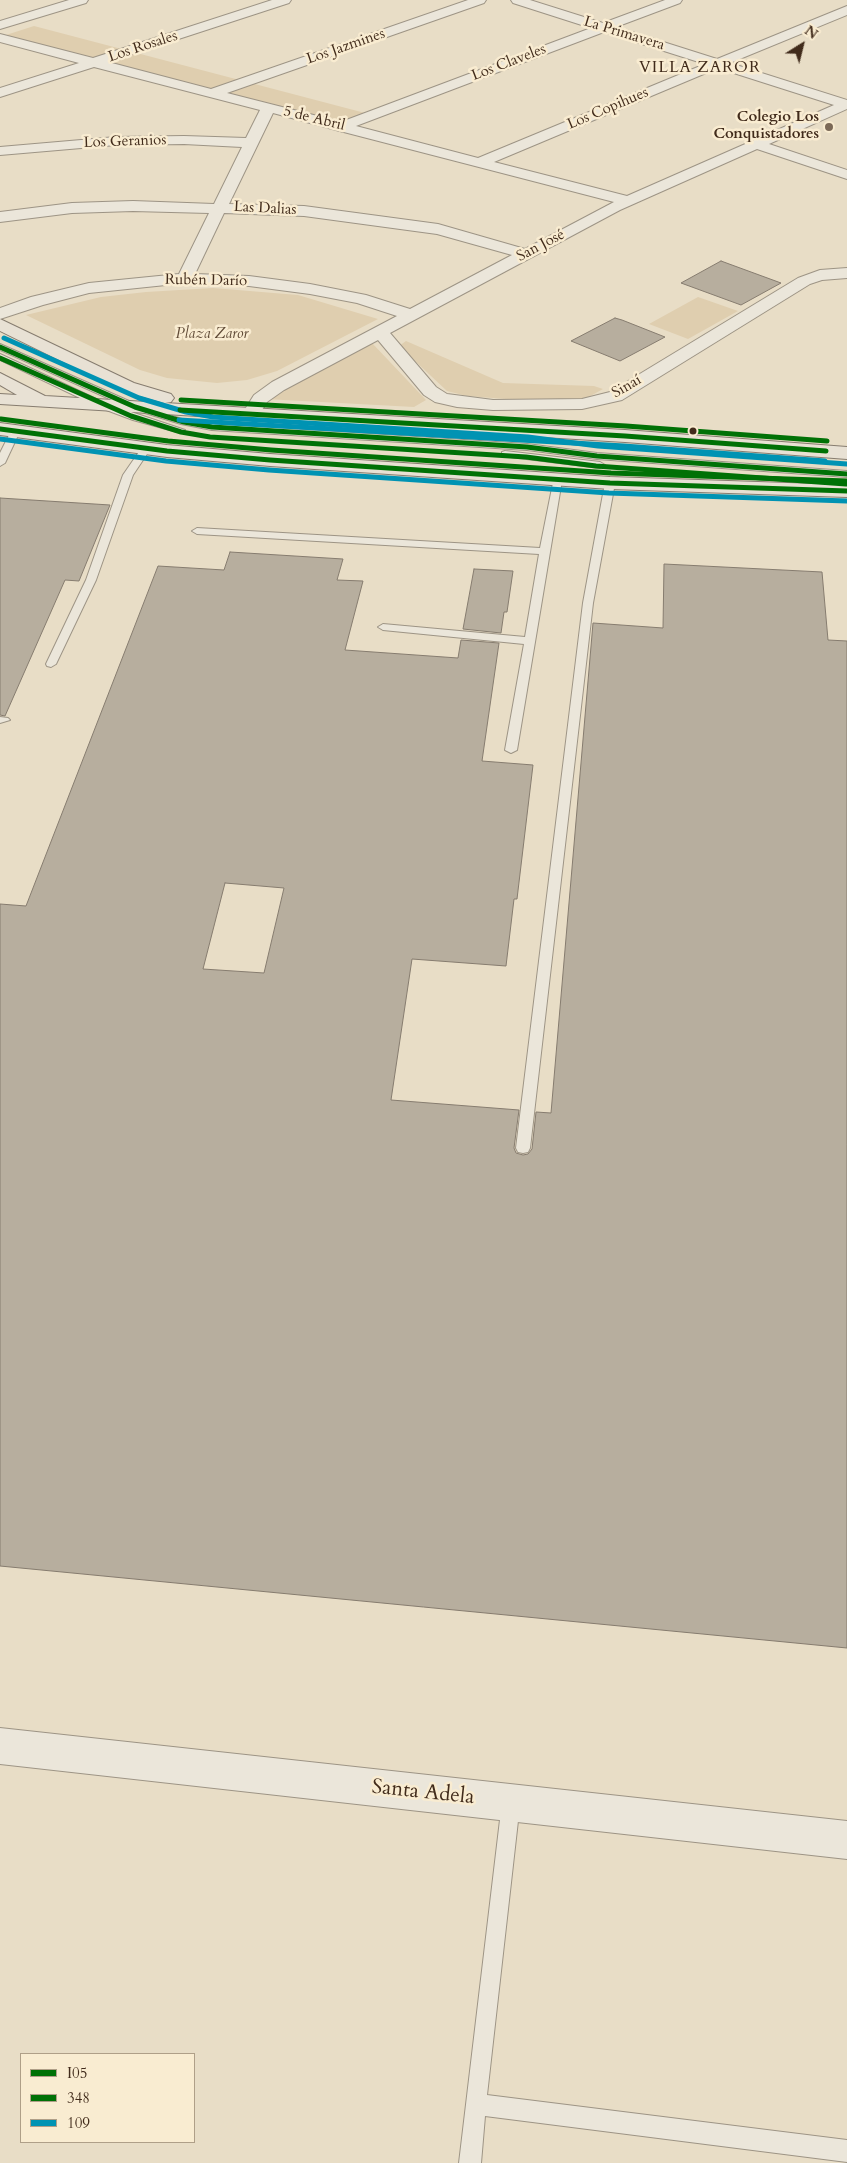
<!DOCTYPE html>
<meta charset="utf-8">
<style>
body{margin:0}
#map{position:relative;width:847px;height:2163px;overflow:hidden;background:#e8ddc6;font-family:Cardo,serif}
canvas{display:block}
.legend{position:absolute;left:20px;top:2053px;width:175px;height:90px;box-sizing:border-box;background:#f9ecd1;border:1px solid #af9f88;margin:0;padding:6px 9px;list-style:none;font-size:15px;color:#412b1b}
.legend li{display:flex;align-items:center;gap:10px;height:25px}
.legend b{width:25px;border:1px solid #af9f88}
.north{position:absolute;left:777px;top:20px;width:50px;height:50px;-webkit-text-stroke:4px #f9ecd1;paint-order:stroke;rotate:36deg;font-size:14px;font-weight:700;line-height:20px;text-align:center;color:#412b1b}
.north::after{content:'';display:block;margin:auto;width:18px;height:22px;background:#412b1b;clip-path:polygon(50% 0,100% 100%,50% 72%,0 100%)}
</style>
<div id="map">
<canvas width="847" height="2163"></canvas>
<ul class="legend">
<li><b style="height:6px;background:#007106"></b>I05</li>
<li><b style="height:6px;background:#007106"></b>348</li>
<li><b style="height:6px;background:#0093b3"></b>109</li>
</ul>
<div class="north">N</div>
</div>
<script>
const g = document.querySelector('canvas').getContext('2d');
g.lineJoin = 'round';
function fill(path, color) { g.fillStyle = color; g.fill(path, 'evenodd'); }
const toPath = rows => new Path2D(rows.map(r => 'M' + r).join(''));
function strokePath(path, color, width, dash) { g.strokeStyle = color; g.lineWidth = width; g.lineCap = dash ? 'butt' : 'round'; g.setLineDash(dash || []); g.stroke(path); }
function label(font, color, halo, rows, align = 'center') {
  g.font = font + ' Cardo,serif'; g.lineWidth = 5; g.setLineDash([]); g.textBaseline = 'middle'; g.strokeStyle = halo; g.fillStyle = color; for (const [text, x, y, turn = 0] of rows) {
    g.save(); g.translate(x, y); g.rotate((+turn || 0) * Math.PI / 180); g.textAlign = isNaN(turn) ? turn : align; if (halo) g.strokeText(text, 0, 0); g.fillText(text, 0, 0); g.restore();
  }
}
fill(toPath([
 [34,26,365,113,342,123,6,35],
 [213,288,298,295,378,319,277,371,247,380,217,383,167,378,140,370,26,315,101,297,146,292],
 [698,297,738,311,688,339,649,324],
 [406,341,503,383,594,386,603,389,585,399,519,400,467,396,447,391,399,346],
 [372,343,426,400,414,407,265,399]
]), '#dfceaf');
const building = toPath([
 [721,261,781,283,741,305,681,283,721,261],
 [615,318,622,320,665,337,620,361,571,341,615,318],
 [0,498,110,505,79,581,65,580,5,716,0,715,0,498],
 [230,552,343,559,337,580,363,581,345,650,458,658,461,640,499,643,482,761,533,765,517,899,514,899,506,966,412,959,391,1100,519,1110,514,1148,516,1153,523,1155,528,1154,532,1149,536,1112,551,1113,593,623,663,628,664,564,822,572,828,640,847,641,847,1648,0,1566,0,904,26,906,158,566,224,570,230,552],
 [225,883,284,888,264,973,203,969,225,883],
 [474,569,513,571,507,612,504,612,501,633,463,629,474,569]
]);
fill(building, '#b7ae9e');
strokePath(building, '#867c6f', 1);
const service = toPath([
 [0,344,138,405,185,420,212,424,527,444,597,453,847,471,847,477,597,459,527,450,212,430,181,424,132,409,0,350,0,344],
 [0,354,107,404,185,430,177,432,133,420,101,408,0,360,0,354],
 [12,429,20,431,5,463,0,466,0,453,12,429],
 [143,446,151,448,133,475,96,580,56,664,51,667,47,666,46,664,86,580,123,475,143,446],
 [505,451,600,462,605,465,600,468,502,456,502,452,505,451],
 [554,478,562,480,517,750,511,753,505,750,524,644,383,630,378,627,383,624,525,637,539,554,197,534,192,531,197,528,540,548,554,478],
 [610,480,615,483,593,603,530,1148,528,1152,523,1153,518,1152,516,1148,583,603,605,483,610,480],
 [0,717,8,718,10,720,0,723,0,717],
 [511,1794,518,1796,520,1803,487,2095,847,2140,847,2162,485,2116,481,2163,459,2163,502,1803,504,1796,511,1794]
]);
const minor = toPath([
 [272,0,291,0,289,3,108,62,211,89,468,0,486,0,484,3,227,93,341,122,591,28,513,3,511,0,530,0,603,23,665,0,682,0,680,3,616,27,717,59,847,6,847,15,730,63,847,100,847,109,769,144,847,170,847,179,757,149,620,210,390,333,436,387,447,394,493,400,582,399,610,392,798,278,820,270,847,268,847,278,822,280,810,284,622,400,582,409,493,410,457,407,435,402,424,395,378,340,284,390,267,402,257,418,245,418,242,414,254,395,272,382,397,316,357,303,310,294,249,286,185,283,89,293,43,305,0,319,0,308,31,297,89,283,179,274,209,213,133,211,72,213,0,222,0,212,72,203,133,201,214,204,242,147,184,144,116,145,0,155,0,147,116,137,184,136,246,138,260,110,94,67,0,97,0,88,79,63,0,42,0,34,93,58,272,0],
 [604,32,705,64,478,158,356,126,604,32],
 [718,68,834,105,627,196,494,162,718,68],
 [273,113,336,130,614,202,525,249,438,224,304,206,229,204,273,113],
 [224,213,304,216,437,234,512,255,410,309,366,295,310,284,249,276,195,274,224,213],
 [0,1728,847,1821,847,1859,0,1764,0,1728]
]);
const tertiary = toPath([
 [69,0,88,0,86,3,0,29,0,21,69,0]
]);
const primary = toPath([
 [0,319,134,383,171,394,174,398,171,402,165,403,625,430,847,447,847,459,625,442,0,404,0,394,17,395,0,385,0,373,45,396,164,403,122,391,0,331,0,319],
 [0,423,167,445,270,454,610,477,847,485,847,497,610,489,270,466,167,457,0,435,0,423]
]);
strokePath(service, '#9d9485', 2);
strokePath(minor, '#9d9485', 2);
strokePath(tertiary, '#9d9485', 2);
strokePath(primary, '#867c6f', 2);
fill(service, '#ebe6da');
fill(minor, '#ebe6da');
fill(tertiary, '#ebe6da');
fill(primary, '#e8e1d4');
strokePath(toPath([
 [0,347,135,407,184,422,212,427,527,447,597,456,847,474]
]), '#007106', 5);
strokePath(toPath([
 [0,358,131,416,181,432,210,437,526,457,596,466,846,484]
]), '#007106', 5);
strokePath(toPath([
 [4,338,139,398,186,412,213,417,528,437,598,446,847,464]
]), '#0093b3', 5);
strokePath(toPath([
 [180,410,625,436,826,451],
 [0,429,167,451,270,460,610,483,847,491]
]), '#007106', 5);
strokePath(toPath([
 [179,420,624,446,825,461],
 [0,439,166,461,269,470,609,493,847,501]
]), '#0093b3', 5);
strokePath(toPath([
 [181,400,626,426,827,441],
 [1,419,168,441,271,450,611,473,847,481]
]), '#007106', 5);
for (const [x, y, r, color] of [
 [829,127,5,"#7b6957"],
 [693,431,4.5,"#412b1b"]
]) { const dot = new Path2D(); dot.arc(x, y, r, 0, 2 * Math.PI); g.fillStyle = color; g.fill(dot); strokePath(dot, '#f9ecd1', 2); }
label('15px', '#412b1b', '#f9ecd1', [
 ["La Primavera",624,34,17],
 ["Los Rosales",143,47,-18],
 ["Los Jazmines",346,47,-19],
 ["Los Claveles",509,63,-21],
 ["Los Copihues",608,109,-23],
 ["5 de Abril",314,119,14],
 ["Los Geranios",125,142,-2],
 ["Las Dalias",265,209,3],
 ["San José",541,246,-28],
 ["Rubén Darío",206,281,1],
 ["Sinaí",627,387,-30]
]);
label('bold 15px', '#412b1b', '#f9ecd1', [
 ["Colegio Los",819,118],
 ["Conquistadores",819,135]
], 'right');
label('italic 15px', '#5f4935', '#f9ecd1', [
 ["Plaza Zaror",212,335]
]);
g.letterSpacing = '1px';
label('16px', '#412b1b', '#f9ecd1', [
 ["VILLA ZAROR",700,68]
]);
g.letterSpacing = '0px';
label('21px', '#412b1b', '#f9ecd1', [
 ["Santa Adela",423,1793,6]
]);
</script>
